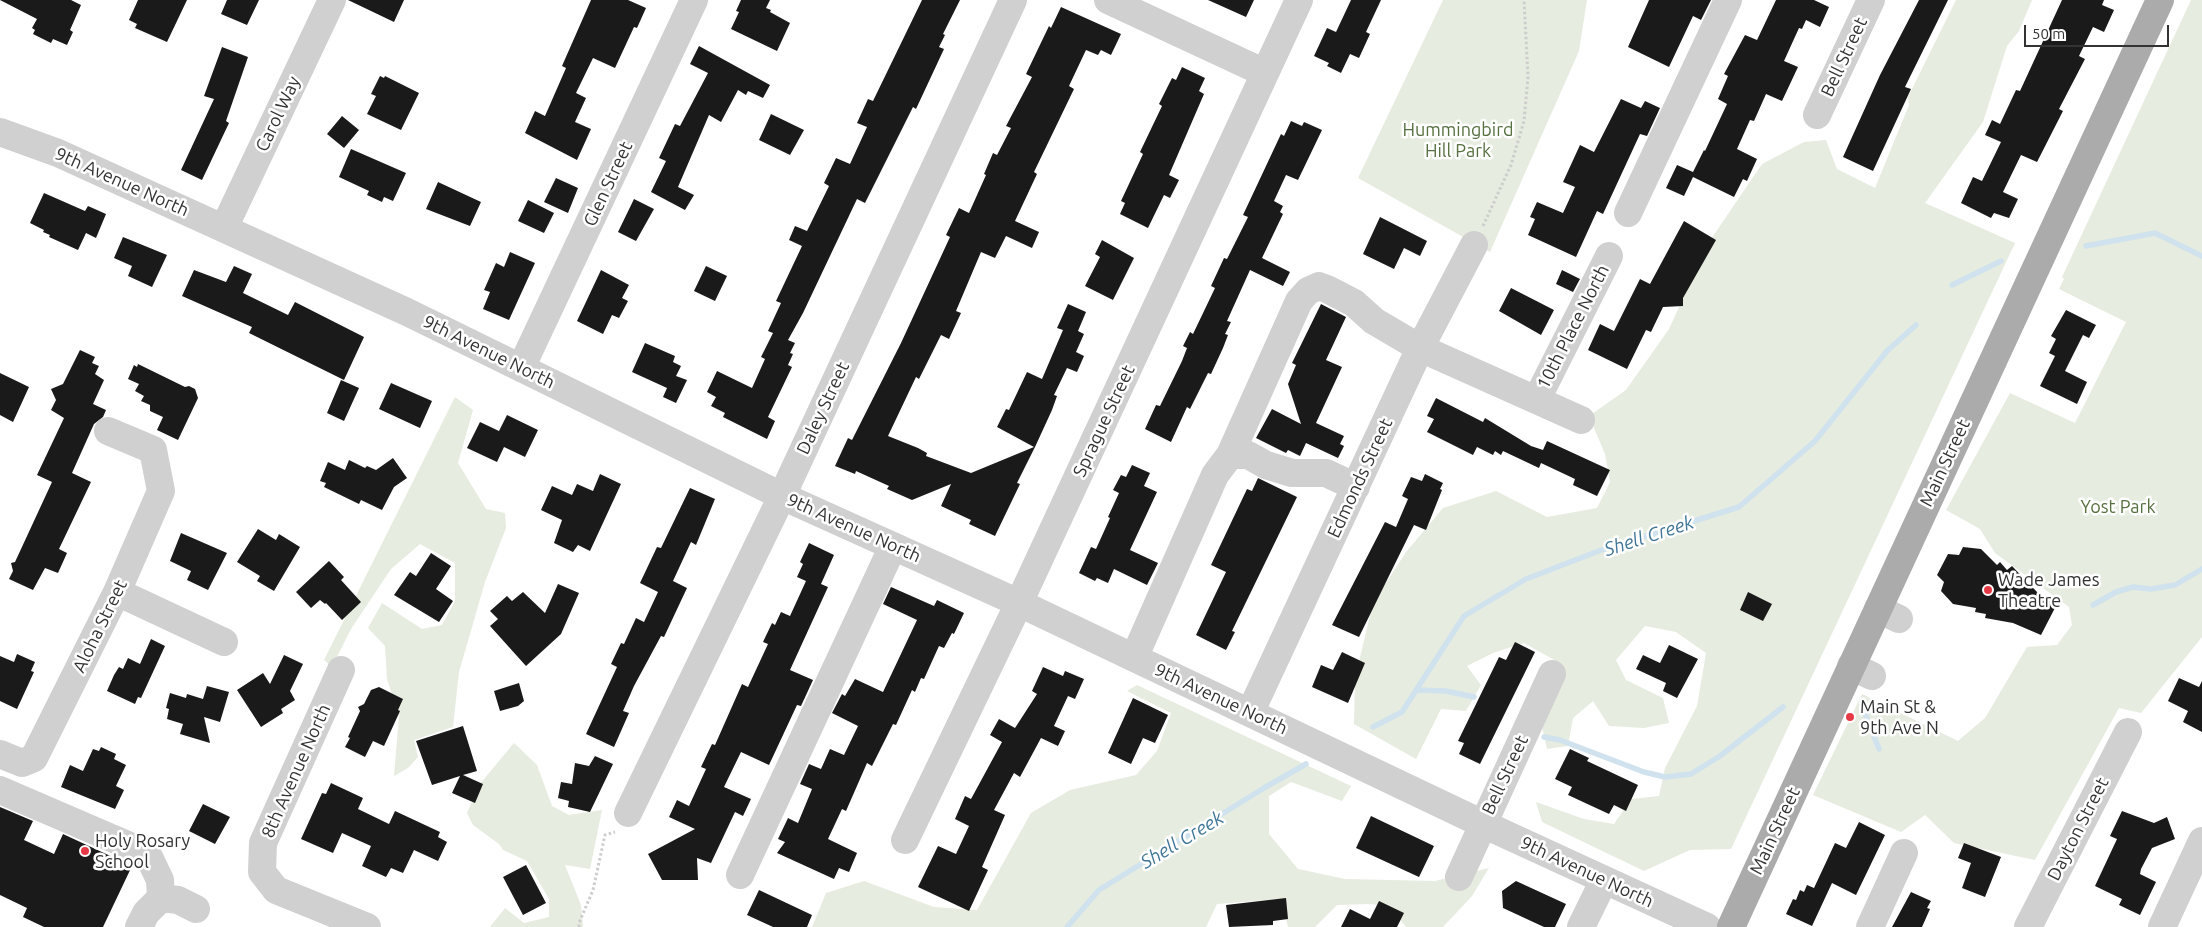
<!DOCTYPE html>
<style>
body{margin:0}
#map{position:relative;width:2202px;height:927px;overflow:hidden;background:#fff;font-family:Ubuntu,sans-serif}
canvas{display:block}
.scale{position:absolute;left:2024px;top:25px;width:145px;height:22px;box-sizing:border-box;border:2px solid #333;border-top:0;padding-left:6px;font-size:15px;line-height:18px;white-space:nowrap;color:#333;-webkit-text-stroke:4px #fff;paint-order:stroke}
</style>
<div id="map">
<canvas width="2202" height="927"></canvas>
<div class="scale">50 m</div>
</div>
<script>
const g = document.querySelector('canvas').getContext('2d');
g.lineJoin = 'round';
function fill(path, color) { g.fillStyle = color; g.fill(path, 'evenodd'); }
const toPath = rows => new Path2D(rows.map(r => 'M' + r).join(''));
function strokePath(path, color, width, dash) { g.strokeStyle = color; g.lineWidth = width; g.lineCap = dash ? 'butt' : 'round'; g.setLineDash(dash || []); g.stroke(path); }
function label(font, color, halo, rows, align = 'center') {
  g.font = font + ' Ubuntu,sans-serif'; g.lineWidth = 5; g.setLineDash([]); g.textBaseline = 'middle'; g.strokeStyle = halo; g.fillStyle = color; for (const [text, x, y, turn = 0] of rows) {
    g.save(); g.translate(x, y); g.rotate((+turn || 0) * Math.PI / 180); g.textAlign = isNaN(turn) ? turn : align; if (halo) g.strokeText(text, 0, 0); g.fillText(text, 0, 0); g.restore();
  }
}
fill(toPath([
 [1443,0,1587,0,1579,51,1490,252,1358,178],
 [1956,0,2032,0,2019,31,2007,46,1983,122,1925,203,2015,243,1731,849,1690,850,1644,871,1542,822,1536,802,1584,819,1614,824,1631,799,1659,796,1665,768,1697,706,1706,653,1676,632,1645,626,1616,660,1626,680,1663,698,1669,723,1644,728,1609,726,1593,701,1573,718,1568,746,1547,749,1542,727,1558,662,1524,643,1493,653,1467,666,1481,685,1466,711,1441,709,1416,759,1354,724,1355,678,1373,603,1406,552,1443,508,1496,491,1547,517,1597,508,1610,482,1605,454,1589,416,1626,390,1669,329,1709,242,1762,164,1804,142,1826,140,1837,169,1875,188,1909,105,1908,97],
 [2191,0,2202,0,2202,637,2141,713,2119,708,2035,860,1954,843,1925,815,1901,832,1813,795,1862,694,1958,741,1985,718,2027,647,2057,645,2072,625,2069,607,1995,553,1980,529,1946,510,2010,393,2075,423,2126,322,2059,289,2064,279,2062,277],
 [455,397,473,410,458,463,486,509,505,513,506,528,485,582,459,672,453,727,414,740,418,757,408,768,394,776,399,716,387,679,385,646,368,628,382,603,422,629,442,625,455,601,455,563,420,544,391,569,351,629,332,667,324,660],
 [1137,685,1351,786,1342,801,1291,782,1269,796,1269,834,1298,869,1345,879,1435,881,1489,868,1472,896,1443,927,1406,927,1390,907,1370,904,1337,905,1315,927,1288,927,1281,899,1217,904,1206,927,812,927,826,893,864,881,934,907,977,910,1031,813,1070,790,1136,775,1157,751,1171,713,1127,691],
 [514,743,537,765,552,806,569,815,602,810,590,869,565,865,581,905,583,927,490,927,505,908,524,923,549,917,549,899,527,861,503,850,499,844,473,825,467,813,479,785]
]), '#e6ecdf');
strokePath(toPath([
 [2086,246,2155,233,2202,256],
 [1952,285,2001,261],
 [2093,605,2116,592,2133,587,2151,589,2175,585,2202,569],
 [1416,690,1446,691,1474,697],
 [1864,711,1879,749],
 [1373,727,1402,712,1464,616,1526,579,1604,549,1739,507,1815,441,1887,351,1916,325],
 [1544,737,1560,740,1644,772,1665,777,1691,774,1720,756,1783,707],
 [1067,927,1099,890,1264,788,1306,764]
]), '#cfe2ee', 5.5);
fill(toPath([
 [0,0,71,0,81,5,70,30,73,32,67,45,53,39,51,43,33,34,35,30,32,28,37,19],
 [138,0,187,0,167,42,135,28,137,24,129,20],
 [227,0,259,0,247,25,221,14],
 [348,0,404,0,394,22],
 [591,0,628,0,646,8,637,28,634,27,615,68,593,58,576,93,586,98,575,122,591,129,577,160,525,133,535,111,545,116,566,68,562,66],
 [741,0,770,0,766,8,771,10,770,12,790,23,777,51,731,29,739,12,736,11],
 [922,0,960,0,943,34,945,35,939,47,944,49,916,109,913,107,865,203,857,199,803,313,788,340,795,343,790,353,793,354,788,365,792,367,768,417,775,421,767,439,723,417,725,413,711,406,716,397,707,392,717,371,752,388,765,359,761,357,773,333,768,331,781,303,776,301,802,246,789,240,795,226,807,231,829,186,824,183,836,158,850,164,867,127,857,123,868,99,873,101],
 [1208,0,1254,0,1246,17],
 [1351,0,1381,0,1366,32,1370,34,1359,58,1350,54,1341,73,1327,66,1329,63,1314,56,1327,28,1336,32],
 [1649,0,1711,0,1701,20,1693,16,1669,67,1628,47],
 [1776,0,1814,0,1829,7,1820,27,1806,20,1802,29,1799,28,1784,61,1798,67,1782,101,1766,94,1754,121,1750,120,1737,149,1757,159,1747,181,1743,179,1734,197,1693,177,1684,196,1666,188,1677,165,1693,172,1704,150,1705,151,1727,104,1718,99,1728,76,1724,74,1745,35,1757,40],
 [1919,0,1948,0,1905,87,1911,89,1873,171,1843,157,1880,75],
 [2062,0,2104,0,2102,5,2114,10,2104,32,2093,27,2079,56,2085,59,2059,109,2063,111,2037,162,2021,155,2003,192,2018,199,2009,218,1994,213,1991,218,1961,203,1973,177,1982,181,2001,142,1985,135,1992,120,2000,124,2016,90,2020,91],
 [1061,7,1121,34,1111,55,1101,50,1098,55,1086,50,1069,86,1074,89,1034,172,1037,174,1015,221,1039,232,1032,248,1006,236,995,258,981,252,956,311,961,313,949,339,941,335,919,379,916,377,888,436,918,448,927,453,926,456,971,473,1034,447,997,427,1006,409,1009,410,1027,372,1042,379,1063,330,1057,328,1068,304,1086,312,1078,331,1084,334,1076,352,1084,356,1077,372,1067,368,1054,395,1057,396,1052,410,1035,447,1017,483,1020,484,995,536,969,524,971,520,941,506,951,484,912,500,887,489,889,486,856,471,855,474,835,466,848,438,852,440,901,343,950,237,946,235,959,208,969,213,986,175,984,174,993,153,997,155,1011,128,1006,126,1032,77,1026,74,1049,26,1051,28],
 [699,46,770,85,763,98,748,91,746,95,738,90,721,122,709,115,678,187,694,195,685,210,651,192,666,161,659,158,675,124,680,126,708,73,690,64],
 [222,47,248,57,226,121,229,123,202,180,181,170,214,99,204,96],
 [1182,67,1205,78,1199,91,1204,94,1169,175,1179,180,1170,198,1164,195,1148,228,1120,214,1125,203,1121,201,1143,154,1140,152,1162,106,1159,104,1172,78,1176,80],
 [380,76,384,78,385,76,419,93,401,130,367,114,376,96,371,94],
 [1621,99,1641,108,1645,101,1660,108,1647,136,1640,134,1603,214,1597,211,1576,257,1528,235,1535,219,1530,217,1537,202,1563,213,1575,187,1563,182,1580,145,1594,152],
 [771,114,804,130,790,155,759,140],
 [342,116,359,130,344,148,327,134],
 [1291,121,1302,126,1304,122,1322,130,1298,180,1286,175,1274,201,1283,206,1280,212,1283,214,1262,258,1290,272,1283,286,1250,270,1227,321,1231,322,1225,334,1228,335,1223,348,1211,374,1208,373,1190,409,1187,407,1171,442,1145,429,1156,405,1160,406,1182,361,1187,348,1183,346,1190,332,1193,334,1215,288,1211,286,1224,258,1227,259,1248,217,1243,215,1281,134,1284,136],
 [351,149,406,173,393,201,384,197,382,202,367,195,369,191,339,177],
 [556,178,578,188,568,213,544,202],
 [438,182,481,202,470,226,426,209],
 [44,193,85,211,88,206,106,214,96,238,86,233,78,250,49,237,50,235,43,232,44,230,30,223],
 [634,199,654,209,636,241,618,232],
 [528,200,554,213,544,233,518,221],
 [1380,217,1427,241,1420,256,1404,248,1394,269,1363,254],
 [1684,221,1716,240,1683,298,1683,306,1663,307,1651,332,1646,330,1627,369,1588,350,1600,324,1614,331,1640,279,1650,284],
 [123,237,167,255,152,287,128,276,132,266,114,258],
 [1102,240,1134,258,1113,300,1085,286,1100,257,1095,254],
 [510,252,535,263,509,320,483,309,490,292,484,290,496,263,504,267],
 [234,266,252,274,243,293,288,315,295,302,364,337,344,380,249,333,252,327,182,296,194,270,226,282],
 [706,266,727,276,715,301,694,291],
 [601,270,629,285,622,298,628,301,619,318,612,315,603,334,577,321],
 [1562,270,1580,279,1573,292,1556,284],
 [1511,288,1554,310,1541,335,1499,311],
 [1321,304,1346,317,1326,360,1342,367,1316,423,1344,436,1340,444,1344,446,1338,458,1306,443,1300,456,1288,450,1286,453,1256,438,1272,409,1301,424,1288,384,1296,365,1292,363],
 [2066,310,2096,325,2089,338,2083,335,2065,371,2087,382,2077,404,2040,386,2055,356,2049,353,2056,339,2051,336],
 [645,343,675,356,673,362,681,366,676,376,687,380,676,403,663,397,667,388,632,372],
 [80,350,95,357,92,363,99,366,95,374,104,380,93,404,106,410,103,417,94,424,72,473,91,482,59,549,67,553,58,573,45,568,33,590,9,579,13,571,11,563,15,562,52,482,37,475,64,418,51,410,56,400,51,389,63,384],
 [138,364,185,387,189,386,195,389,198,398,178,440,157,430,163,417,150,411,150,405,141,401,144,396,135,391,139,384,128,379,134,365,137,367],
 [0,373,29,387,13,422,0,415],
 [341,380,359,388,344,421,327,413],
 [391,383,432,401,420,428,379,409],
 [1436,398,1483,422,1485,418,1531,446,1543,450,1547,441,1610,470,1597,496,1573,485,1575,479,1541,463,1539,468,1503,451,1501,455,1495,451,1493,455,1477,447,1473,455,1427,432,1434,419,1427,416],
 [507,415,538,430,525,457,504,447,497,462,467,448,480,422,499,431],
 [393,458,407,478,394,487,382,510,361,500,359,504,324,487,326,483,320,481,328,462,345,470,349,460,365,468,367,466,376,470],
 [1132,465,1150,473,1144,486,1157,492,1130,550,1158,563,1147,585,1114,569,1108,583,1097,578,1095,581,1079,573,1091,547,1096,549,1110,518,1108,517,1119,493,1113,490,1121,475,1126,477],
 [600,474,621,484,590,551,578,545,573,552,554,543,562,520,541,510,552,486,572,495,577,484,593,491],
 [1425,474,1443,483,1440,489,1442,490,1426,530,1414,525,1359,637,1332,625,1385,522,1396,527,1408,499,1402,496,1411,477,1422,481],
 [1258,478,1297,497,1232,631,1235,632,1226,650,1196,635,1226,572,1211,565,1247,489,1252,491],
 [690,488,715,499,696,545,691,542,673,581,687,588,664,637,661,636,634,686,623,711,629,713,614,747,586,734,617,667,611,664,621,643,624,644,636,618,644,622,658,592,640,583,657,547,661,548],
 [258,529,276,540,279,534,300,547,274,591,257,581,260,576,237,562],
 [181,533,227,553,208,590,187,580,191,571,170,561],
 [809,543,834,555,821,584,828,587,790,670,813,680,801,706,797,705,769,765,741,752,724,787,751,799,743,816,735,812,711,863,697,858,698,880,662,880,648,854,695,829,669,817,677,800,689,806,706,769,701,767,712,744,715,745,742,684,748,687,768,644,763,642,772,623,775,625,781,612,790,616,806,581,797,577,803,564,800,562],
 [1963,547,1981,549,1997,565,2000,562,2007,570,2012,566,2037,592,2057,604,2041,635,2013,623,1985,618,1986,614,1975,612,1976,608,1953,604,1941,591,1944,582,1937,575,1948,554,1959,555],
 [431,553,451,566,436,589,453,601,439,622,394,595,410,572,416,576],
 [329,561,344,577,341,580,361,602,342,620,326,603,325,604,320,600,311,608,296,592],
 [558,584,579,593,561,634,526,666,490,626,498,619,490,611,507,596,512,601,523,592,545,613],
 [891,587,934,606,937,600,964,613,954,634,952,633,944,648,939,646,924,679,921,678,915,692,912,690,896,725,893,724,872,766,867,763,846,811,842,809,828,839,857,853,849,872,839,868,834,879,777,853,785,842,778,839,788,818,798,823,812,789,800,784,809,764,821,769,830,749,844,755,858,726,832,713,842,694,845,696,855,679,883,692,917,620,883,604],
 [1748,592,1772,604,1763,621,1740,610],
 [151,639,165,646,141,698,138,697,135,704,107,691,114,675,119,667,123,669,128,658,140,664],
 [1515,642,1535,652,1480,764,1459,754,1464,743,1458,741,1499,657,1506,660],
 [1669,645,1698,659,1677,698,1663,691,1666,683,1636,669,1643,655,1660,663],
 [1342,652,1365,663,1348,703,1312,687,1321,665,1333,670],
 [17,654,35,662,31,671,34,672,17,709,0,701,0,656,14,662],
 [284,655,303,664,290,691,295,700,281,709,283,713,261,727,237,690,263,673,270,684],
 [1043,667,1063,676,1065,671,1084,679,1075,699,1068,696,1054,726,1065,731,1058,746,1041,738,1020,777,1014,773,994,810,1005,815,982,867,988,870,969,911,918,887,938,846,956,854,969,826,955,819,965,796,971,799,1002,742,990,735,999,719,1015,728,1037,694,1032,691],
 [2179,678,2199,687,2202,681,2202,732,2183,722,2188,711,2168,701],
 [519,683,524,701,518,706,500,711,494,691],
 [207,686,229,692,220,722,204,717,210,743,180,734,183,724,167,719,169,709,166,708,170,693,186,698,187,694,203,699],
 [379,687,403,699,398,710,400,711,384,746,373,741,365,757,345,747,350,738,348,737,360,711,358,707,364,704,371,690],
 [1133,698,1168,715,1155,743,1143,738,1131,764,1108,753],
 [463,726,477,771,463,775,483,784,475,803,452,793,460,776,432,785,416,741],
 [101,747,116,754,114,759,126,765,116,786,124,790,115,809,61,787,70,765,83,771,93,749,99,751],
 [1570,749,1589,758,1587,761,1638,785,1626,811,1614,805,1609,814,1568,795,1572,787,1555,779],
 [595,756,613,764,590,812,568,807,569,801,558,798,561,782,572,784,575,763,589,766],
 [331,783,363,798,358,809,389,824,395,811,440,832,438,837,447,842,438,861,414,850,403,873,391,868,386,877,362,866,371,846,342,833,333,853,301,839,322,793,326,794],
 [203,804,230,817,215,844,189,831],
 [0,807,33,821,24,840,54,854,63,834,132,866,103,927,44,927,23,917,27,908,0,895],
 [2122,811,2154,823,2167,817,2175,839,2152,848,2141,869,2140,874,2156,882,2140,915,2119,905,2122,899,2095,886,2117,839,2110,836],
 [1371,816,1434,846,1419,877,1356,848],
 [1859,822,1885,835,1856,895,1832,883,1812,926,1786,914,1793,899,1796,900,1800,890,1804,892,1807,885,1814,888,1835,843,1846,848],
 [1964,843,2001,857,1985,897,1962,888,1971,863,1958,858],
 [526,865,546,903,523,915,503,877],
 [1516,881,1566,904,1555,927,1544,927,1503,908,1502,891],
 [759,890,812,915,807,927,773,927,747,915],
 [1911,892,1931,901,1927,908,1930,909,1922,927,1892,927],
 [1286,898,1288,919,1273,921,1273,925,1229,927,1226,905],
 [1379,901,1404,913,1397,927,1341,927,1350,909,1370,919]
]), '#1a1a1a');
strokePath(toPath([
 [1483,226,1511,165,1524,121,1528,77,1524,0],
 [579,927,579,923,593,890,605,835,615,832]
]), '#cdcdcd', 3, [2.5, 2.5]);
strokePath(toPath([
 [1108,0,1265,73],
 [1817,115,1871,0],
 [0,132,58,153,407,312,782,496,1019,603,1483,824,1707,927],
 [1628,213,1728,0],
 [224,228,332,0],
 [521,368,694,0],
 [1537,399,1609,256],
 [1230,455,1248,455,1266,465,1292,473,1326,473,1356,487],
 [117,592,224,642],
 [1878,609,1899,619],
 [1134,658,1215,475,1230,455,1299,301,1308,291,1319,286,1327,289,1354,303,1374,321,1420,348,1581,420],
 [1851,666,1872,676],
 [341,670,263,843,262,872,276,890,367,927],
 [1250,713,1420,348,1474,245],
 [0,754,22,763,34,758,117,592,161,491,153,450,108,431],
 [0,790,130,846,149,857,160,880,161,898],
 [628,813,782,496,1013,0],
 [905,840,1019,603,1299,0],
 [740,875,893,546],
 [1459,877,1552,674],
 [139,927,146,913,161,898,178,900,196,909],
 [1581,927,1604,880],
 [1870,927,1904,853],
 [2028,927,2128,732],
 [2162,927,2202,841]
]), '#d0d0d0', 28);
strokePath(toPath([
 [1731,927,2160,0]
]), '#ababab', 28);
for (const [x, y, r, color] of [
 [1988,590,5,"#e63946"],
 [1850,717,5,"#e63946"],
 [85,851,5,"#e63946"]
]) { const dot = new Path2D(); dot.arc(x, y, r, 0, 2 * Math.PI); g.fillStyle = color; g.fill(dot); strokePath(dot, '#fff', 2); }
label('18px', '#333', '#fff', [
 ["Bell Street",1844,57,-65],
 ["Carol Way",278,114,-65],
 ["9th Avenue North",122,182,24],
 ["Glen Street",608,184,-65],
 ["10th Place North",1573,327,-63],
 ["9th Avenue North",489,352,26],
 ["Daley Street",823,408,-65],
 ["Sprague Street",1104,421,-65],
 ["Main Street",1945,463,-65],
 ["Edmonds Street",1360,478,-65],
 ["9th Avenue North",854,528,24],
 ["Aloha Street",100,626,-64],
 ["9th Avenue North",1221,699,25],
 ["8th Avenue North",296,771,-66],
 ["Bell Street",1505,775,-65],
 ["Dayton Street",2078,829,-63],
 ["Main Street",1775,831,-65],
 ["9th Avenue North",1587,872,25]
]);
label('18px', '#56703f', '#fff', [
 ["Hummingbird",1458,130],
 ["Hill Park",1458,151],
 ["Yost Park",2118,507]
]);
label('18px', '#333', '#fff', [
 ["Wade James",1998,580],
 ["Theatre",1998,601],
 ["Main St &",1860,707],
 ["9th Ave N",1860,728],
 ["Holy Rosary",95,841],
 ["School",95,862]
], 'left');
label('italic 19px', '#3f7597', '#fff', [
 ["Shell Creek",1649,536,-18],
 ["Shell Creek",1182,840,-31]
]);
</script>
